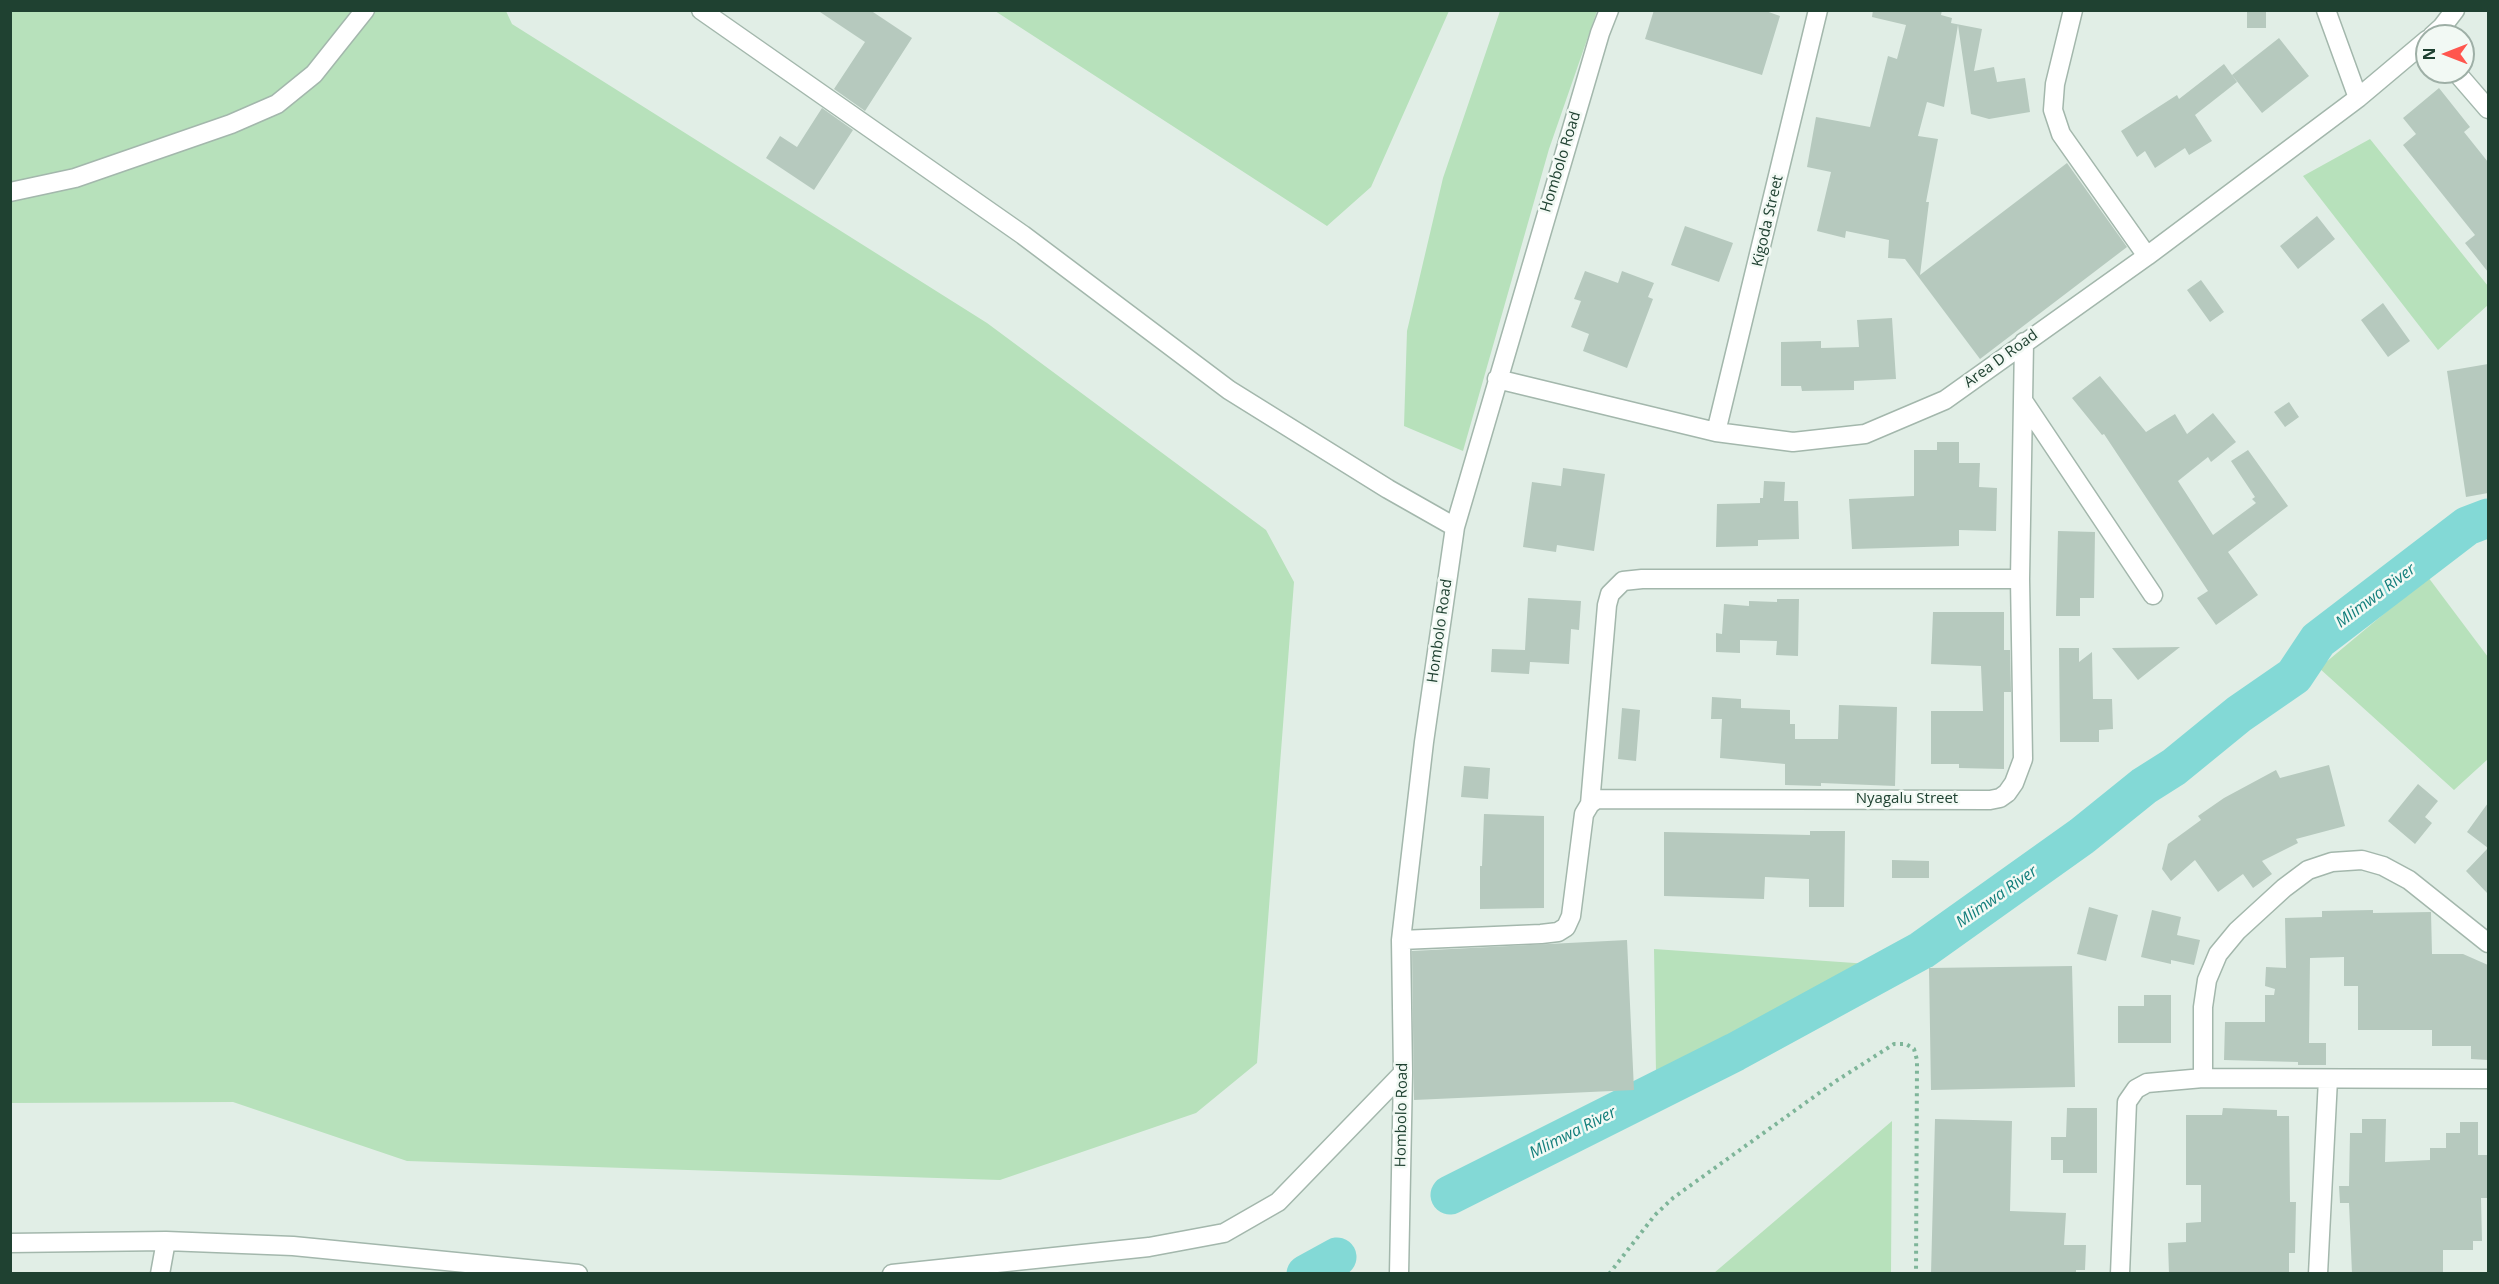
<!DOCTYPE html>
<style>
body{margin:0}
#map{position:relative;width:2499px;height:1284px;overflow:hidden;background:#e1eee6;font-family:"Open Sans",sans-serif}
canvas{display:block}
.frame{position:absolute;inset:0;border:12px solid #1f4131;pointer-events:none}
.north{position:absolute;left:2415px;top:24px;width:60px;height:60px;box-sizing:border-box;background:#f2f9f4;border:2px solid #9eafa6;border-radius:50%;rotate:270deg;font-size:16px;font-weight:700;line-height:24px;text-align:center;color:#1f4131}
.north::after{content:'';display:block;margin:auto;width:21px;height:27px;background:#ff564e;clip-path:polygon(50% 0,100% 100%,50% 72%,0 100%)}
</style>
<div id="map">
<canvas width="2499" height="1284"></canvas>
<div class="frame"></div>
<div class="north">N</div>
</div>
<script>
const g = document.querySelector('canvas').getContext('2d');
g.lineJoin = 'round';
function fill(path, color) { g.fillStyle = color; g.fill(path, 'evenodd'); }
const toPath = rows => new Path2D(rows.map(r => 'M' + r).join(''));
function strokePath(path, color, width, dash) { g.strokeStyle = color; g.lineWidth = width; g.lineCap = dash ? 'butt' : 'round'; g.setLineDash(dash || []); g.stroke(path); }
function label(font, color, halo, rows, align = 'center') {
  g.font = font + ' "Open Sans",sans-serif'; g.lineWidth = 5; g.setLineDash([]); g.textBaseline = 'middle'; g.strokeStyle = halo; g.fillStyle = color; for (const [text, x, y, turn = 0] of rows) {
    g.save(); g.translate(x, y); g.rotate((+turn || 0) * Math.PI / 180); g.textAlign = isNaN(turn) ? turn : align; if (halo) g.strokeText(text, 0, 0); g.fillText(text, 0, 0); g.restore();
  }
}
fill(toPath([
 [10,11,506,11,512,24,987,323,1266,530,1294,582,1257,1063,1196,1113,1000,1180,407,1161,233,1102,11,1103],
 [995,11,1449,10,1449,11,1371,187,1327,226],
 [1500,11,1597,11,1549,149,1463,451,1404,426,1407,331,1443,178],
 [2370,139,2488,286,2488,305,2438,350,2303,176],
 [2428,577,2488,657,2488,759,2454,790,2319,668],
 [1654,949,1869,964,1656,1073],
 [1892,1121,1891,1273,1714,1273]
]), '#b7e1bb');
strokePath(toPath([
 [1450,1195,1735,1052,1922,950,2082,836,2144,786,2174,767,2239,714,2294,676,2318,640,2467,526,2488,518],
 [1306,1274,1337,1257]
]), '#83d9d6', 39);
fill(toPath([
 [817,10,870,10,912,38,865,111,834,89,865,42],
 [1654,10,1763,10,1780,16,1762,75,1645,39],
 [1873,10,1942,10,1941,15,1952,18,1951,23,1982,29,1974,71,1994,67,1997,82,2025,78,2030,112,1989,119,1971,114,1958,25,1944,107,1927,102,1918,136,1938,139,1926,202,1929,202,1920,275,2067,163,2127,247,1980,359,1905,259,1888,258,1889,240,1846,231,1845,238,1817,231,1831,172,1807,167,1816,117,1870,127,1888,56,1897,59,1906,25,1872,17],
 [2247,10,2266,10,2266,28,2247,28],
 [2279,38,2309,76,2262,113,2232,75],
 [2224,64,2237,82,2195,115,2212,141,2189,155,2185,148,2155,168,2145,151,2137,157,2121,131,2177,95,2179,99],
 [2439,88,2470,127,2464,132,2488,162,2488,272,2465,243,2475,235,2403,145,2416,134,2403,118],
 [822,108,853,130,814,190,766,158,780,136,797,147],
 [2317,216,2335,239,2298,269,2280,246],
 [1685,226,1733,243,1719,282,1671,265],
 [1585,271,1618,283,1622,271,1654,283,1648,297,1653,299,1627,368,1583,351,1589,334,1571,327,1581,301,1574,299],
 [2201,280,2224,312,2210,322,2187,290],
 [2383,303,2410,341,2388,357,2361,320],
 [1892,318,1896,379,1854,381,1854,390,1802,391,1801,386,1781,386,1781,342,1821,341,1821,348,1859,347,1857,320],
 [2488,364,2488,493,2466,497,2447,371],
 [2100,376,2146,432,2175,414,2187,434,2213,413,2236,442,2211,462,2208,457,2178,481,2213,535,2256,503,2252,499,2255,497,2231,461,2248,450,2288,506,2228,552,2258,595,2216,625,2197,598,2208,591,2104,434,2102,435,2072,398],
 [2289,402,2299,417,2285,427,2274,412],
 [1937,442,1959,442,1959,463,1980,463,1979,487,1997,488,1996,531,1959,530,1959,546,1852,549,1849,499,1914,496,1914,450,1937,450],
 [1563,468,1605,474,1594,551,1557,545,1556,552,1523,547,1532,482,1561,486],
 [1764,481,1785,482,1784,501,1798,501,1799,539,1758,540,1758,546,1716,547,1717,504,1760,503,1760,498,1763,498],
 [2058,531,2095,532,2094,598,2080,598,2080,616,2056,616],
 [1528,598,1581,601,1579,630,1571,629,1569,664,1530,662,1529,674,1491,672,1492,649,1525,650],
 [1777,599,1799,599,1798,656,1776,655,1777,641,1740,640,1740,653,1716,652,1716,633,1722,634,1724,604,1749,606,1749,601,1777,602],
 [1933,612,2004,612,2004,650,2010,650,2011,692,2004,692,2004,769,1959,768,1959,764,1931,764,1931,711,1983,711,1981,666,1931,664],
 [2180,647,2138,680,2112,648],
 [2059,648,2079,648,2079,662,2092,652,2093,699,2112,699,2113,729,2099,730,2099,742,2060,742],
 [1712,697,1741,699,1741,708,1790,710,1790,724,1795,724,1795,739,1838,739,1839,705,1897,707,1895,786,1821,783,1821,786,1785,785,1785,764,1720,758,1722,719,1711,719],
 [1622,708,1640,710,1636,761,1618,759],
 [2329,765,2345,826,2296,839,2298,843,2262,861,2272,874,2253,888,2243,874,2218,892,2195,860,2171,881,2162,869,2168,844,2201,820,2198,816,2224,798,2276,770,2280,778],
 [1464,766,1490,768,1488,799,1461,797],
 [2418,784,2438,801,2425,817,2432,823,2415,844,2388,821],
 [2488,803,2488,848,2467,832],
 [1484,814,1544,816,1544,908,1480,909,1480,866,1482,866],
 [1810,831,1845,831,1844,907,1809,907,1809,879,1765,877,1764,899,1664,896,1664,832,1810,835],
 [2488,848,2488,894,2466,871],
 [1892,860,1929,861,1929,878,1892,878],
 [2089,907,2118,915,2106,961,2077,954],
 [2152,910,2181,917,2177,935,2200,940,2194,965,2171,960,2171,964,2141,957],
 [2373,910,2373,913,2431,912,2432,954,2463,954,2488,965,2488,1060,2471,1059,2471,1046,2432,1046,2432,1030,2358,1030,2358,986,2344,986,2344,957,2310,958,2309,1043,2326,1043,2326,1065,2298,1065,2298,1062,2224,1060,2225,1022,2265,1022,2265,995,2274,995,2275,989,2265,986,2266,967,2286,968,2285,918,2322,917,2322,911],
 [1627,940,1634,1090,1414,1100,1412,951],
 [2072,966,2075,1087,1931,1090,1929,968],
 [2144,995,2171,995,2171,1043,2118,1043,2118,1006,2144,1006],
 [2067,1108,2097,1108,2097,1173,2063,1173,2063,1160,2051,1160,2051,1137,2066,1137],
 [2223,1108,2277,1110,2277,1116,2289,1116,2290,1202,2296,1202,2295,1253,2289,1253,2289,1274,2169,1274,2168,1243,2186,1242,2186,1223,2201,1222,2201,1185,2186,1185,2186,1115,2222,1115],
 [1935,1119,2012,1121,2010,1211,2066,1213,2064,1245,2086,1245,2085,1270,2076,1270,2076,1274,1931,1274],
 [2362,1119,2386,1119,2385,1162,2430,1160,2430,1148,2446,1148,2446,1133,2460,1133,2460,1122,2478,1122,2478,1155,2488,1155,2488,1198,2481,1198,2482,1241,2473,1241,2473,1250,2443,1250,2443,1274,2352,1274,2349,1203,2340,1203,2339,1186,2349,1186,2350,1133,2362,1133]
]), '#b6c9be');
const minor = toPath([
 [701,10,1023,235,1229,390,1388,489,1455,527],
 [2073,10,2055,84,2053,110,2061,134,2147,256],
 [2326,10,2358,98],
 [2432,36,2442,27,2455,10],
 [2456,72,2488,109],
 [10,192,75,178,231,124,277,104,314,74,365,10],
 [1497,379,1716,432,1793,442,1865,434,1945,400,2147,256,2358,98,2427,40],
 [2024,402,2153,595],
 [1716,432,1818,10],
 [1590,804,1607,605,1610,594,1623,581,1642,579,2020,579],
 [1401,940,1541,934,1558,932,1566,927,1571,916,1584,814,1590,804,1597,799,1990,800,2000,798,2007,793,2014,783,2023,759,2020,579,2024,342],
 [2203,1078,2203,1007,2207,980,2218,954,2237,931,2284,888,2308,870,2332,862,2362,860,2383,866,2409,880,2488,943],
 [10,1243,166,1241,293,1246,578,1274],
 [160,1274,166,1241],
 [892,1274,1149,1247,1224,1233,1278,1202,1403,1073],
 [1399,1274,1403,1073,1401,940,1424,742,1455,527,1600,33,1609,10],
 [2120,1274,2127,1102,2136,1089,2147,1083,2203,1078,2488,1079],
 [2318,1274,2328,1079]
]);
strokePath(minor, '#a3b7ac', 21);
strokePath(toPath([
 [1609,1274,1655,1215,1673,1198,1836,1081,1894,1044,1906,1044,1914,1049,1917,1060,1916,1274]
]), '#7eb599', 4, [3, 4.5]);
strokePath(minor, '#fff', 18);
label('15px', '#1f4131', '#f2f9f4', [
 ["Hombolo Road",1561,162,-73],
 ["Kigoda Street",1768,221,-77],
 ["Area D Road",2001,359,-36],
 ["Hombolo Road",1440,631,-82],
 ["Nyagalu Street",1907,799],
 ["Hombolo Road",1402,1115,-89]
]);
label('italic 16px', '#127e7b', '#f2f9f4', [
 ["Mlimwa River",2376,596,-37],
 ["Mlimwa River",1997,897,-35],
 ["Mlimwa River",1573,1133,-27]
]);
</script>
